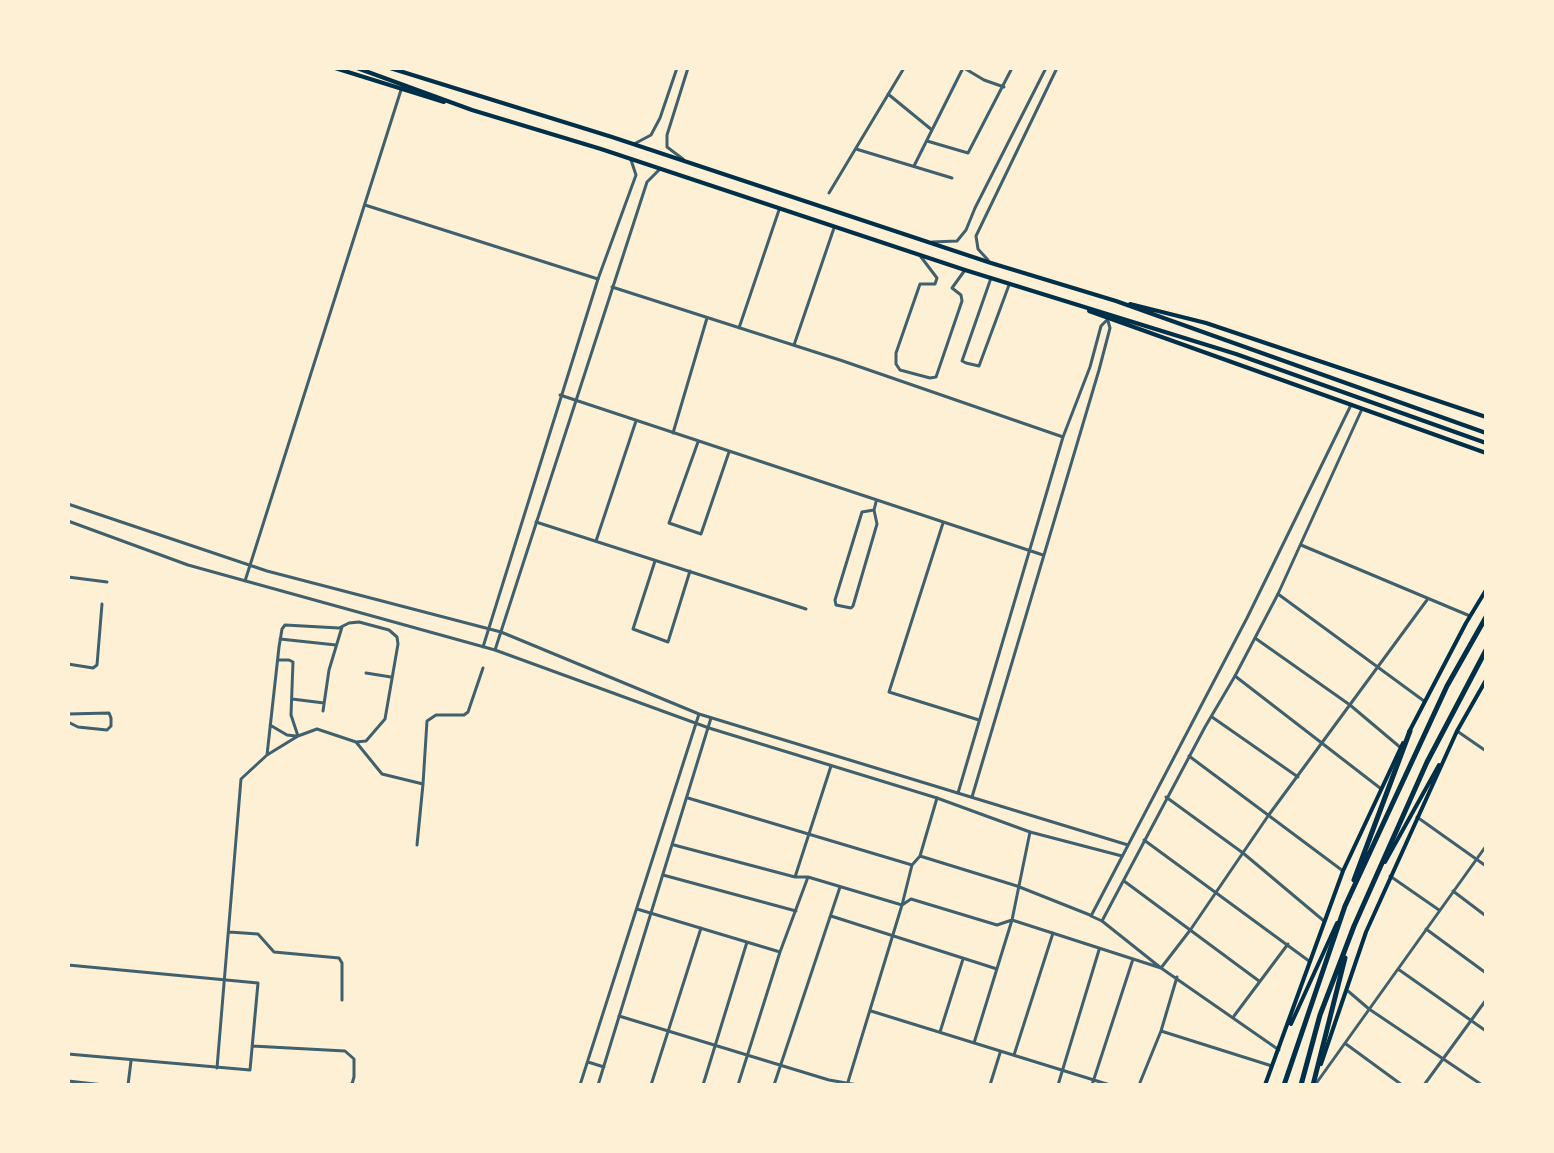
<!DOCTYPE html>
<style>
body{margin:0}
#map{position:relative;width:1554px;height:1153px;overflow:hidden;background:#fdf0d5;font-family:Ubuntu,sans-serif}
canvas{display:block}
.frame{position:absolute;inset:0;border:70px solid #fdf0d5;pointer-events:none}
</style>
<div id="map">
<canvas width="1554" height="1153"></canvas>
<div class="frame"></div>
</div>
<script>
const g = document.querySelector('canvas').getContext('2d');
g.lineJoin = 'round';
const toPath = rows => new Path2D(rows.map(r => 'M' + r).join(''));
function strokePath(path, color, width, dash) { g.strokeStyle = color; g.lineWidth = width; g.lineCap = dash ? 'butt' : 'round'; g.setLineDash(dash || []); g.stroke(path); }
strokePath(toPath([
 [964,68,984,80,1004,87],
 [888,94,932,130],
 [927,141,968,153,1012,68],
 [856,149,952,178],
 [683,159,667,147,667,135,688,68],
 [914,166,963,68],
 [829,193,904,68],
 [365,205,598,279],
 [921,257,937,278,935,284,920,284,896,353,896,364,900,370,930,378,936,377,962,301,961,295,952,288,965,270],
 [991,278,962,361,966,363,979,366,1009,285],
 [612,287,840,360,1063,437],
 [739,328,779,210],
 [794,345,834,228],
 [560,395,1043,555],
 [673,433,707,318],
 [698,442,669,523,701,534,729,452],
 [874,510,862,512,835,600,836,605,851,608,853,606,877,524,874,510,876,502],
 [536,522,806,609],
 [943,523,889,692,979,720],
 [596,541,636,421],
 [1301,545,1470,616],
 [655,561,633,629,668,642,690,571],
 [68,577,107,582],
 [1278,594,1424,701],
 [1255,638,1350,705,1401,748],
 [280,639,336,645],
 [278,660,289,660,293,662,291,715,298,736],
 [68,664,93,668,97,665,102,604],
 [366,673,391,677],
 [1235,676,1380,788],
 [292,699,324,703],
 [323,711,329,670,342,627],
 [68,714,109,713,111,718,111,726,107,730,78,727,68,722],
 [1212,717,1298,777],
 [270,725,287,735,296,736],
 [1457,731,1486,751],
 [267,755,298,736,317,729,356,742,382,774,423,784,417,845],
 [1189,756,1343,871],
 [423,784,427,721,436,715,464,715,468,712,483,668],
 [958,793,1063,437,1090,367,1101,326,1108,319],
 [972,797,1099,370,1110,328,1108,321],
 [1166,797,1243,853,1324,921],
 [688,798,912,865],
 [1417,817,1486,866],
 [1144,840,1309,961],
 [674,845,795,877,808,877,902,905,911,899,997,925,1012,920,1161,968,1191,929,1268,816,1427,600],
 [920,856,1017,886,1090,915],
 [663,875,796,911],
 [1390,876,1439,910],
 [795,877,831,766],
 [1124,881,1259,981],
 [1453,891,1486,916],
 [637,909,780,952],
 [831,916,997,969],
 [1102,921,1161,968,1279,1050],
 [1426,929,1486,973],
 [229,932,258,934,274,952,339,958,342,963,342,1000],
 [68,965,258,983,250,1070,68,1054],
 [1398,969,1486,1031],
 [1348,991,1369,1009,1482,1085],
 [871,1011,1110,1085],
 [619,1016,829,1080,858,1085],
 [1234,1016,1288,944],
 [1161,1031,1272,1066],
 [940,1032,963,959],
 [974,1043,1012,920,1030,832],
 [1346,1044,1402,1085],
 [252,1046,345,1051,354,1059,354,1077,352,1084,347,1085],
 [1014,1055,1053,933],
 [217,1068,241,779,267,755,279,647,282,629,285,625,339,628,349,623,359,622,389,630,397,637,398,644,385,719,366,741,356,742],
 [68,1081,104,1085],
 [848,1082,902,905,912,865,920,856,937,798],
 [128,1085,131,1061],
 [651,1085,701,928],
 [703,1085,747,942],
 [738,1085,780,952,808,877],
 [774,1085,840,887],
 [990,1085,1000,1053],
 [1058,1085,1099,950],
 [1092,1085,1133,959],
 [1139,1085,1161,1031,1177,977],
 [1315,1085,1486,846],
 [1424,1085,1486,1000]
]), '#3f606c', 3);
strokePath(toPath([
 [634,144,651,135,660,118,677,68],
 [932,242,957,241,966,230,975,208,1046,68],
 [988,260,978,249,976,236,1057,68],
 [1351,405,1247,618,1091,916,1102,921,1205,727,1235,676,1278,594,1362,409],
 [68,504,267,571,501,632,699,714,1128,845],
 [68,521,188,565,495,650,709,728,937,798,1030,832,1122,856],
 [245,581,401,90],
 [483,647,598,279,636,175,631,160],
 [495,650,647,182,659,170],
 [588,1062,604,1067],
 [580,1085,699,714],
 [598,1085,711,718]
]), '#3f606c', 3);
strokePath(toPath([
 [335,68,444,102],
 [357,68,472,110,601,149,965,270,1236,354,1486,443],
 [390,68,612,137,991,263,1116,301,1486,433],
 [1130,304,1206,323,1486,417],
 [1089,311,1486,453],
 [1409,732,1466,623,1486,590],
 [1385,862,1439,765],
 [1291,1024,1337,923],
 [1321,1064,1366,932,1457,731,1486,680],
 [1265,1085,1343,871,1403,743]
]), '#003049', 4);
strokePath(toPath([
 [1354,880,1410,731],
 [1284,1085,1345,906,1447,686,1486,617],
 [1301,1085,1320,1015,1354,926,1427,762,1486,650],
 [1313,1085,1345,958]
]), '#003049', 5);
</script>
